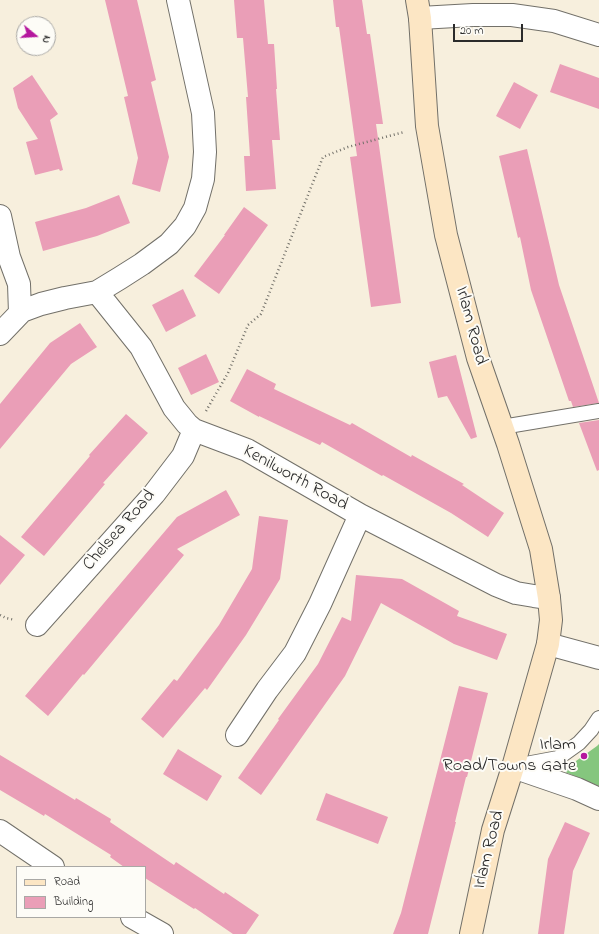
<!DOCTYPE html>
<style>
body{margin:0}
#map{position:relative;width:599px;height:934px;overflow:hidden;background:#f7efdd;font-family:"Indie Flower",sans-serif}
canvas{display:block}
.legend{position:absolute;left:16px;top:866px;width:130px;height:52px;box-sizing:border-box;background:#fdfcf7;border:1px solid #a9a8a5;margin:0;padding:5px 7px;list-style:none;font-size:12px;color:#2b2b2b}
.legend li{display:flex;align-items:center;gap:8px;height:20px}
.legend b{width:20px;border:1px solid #a9a8a5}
.north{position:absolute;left:16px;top:16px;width:40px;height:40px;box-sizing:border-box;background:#fdfcf7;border:1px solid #a9a8a5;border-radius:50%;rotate:108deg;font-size:11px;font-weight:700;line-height:16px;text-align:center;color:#2b2b2b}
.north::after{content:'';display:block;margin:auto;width:14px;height:18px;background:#b5179e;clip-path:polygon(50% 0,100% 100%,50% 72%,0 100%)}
.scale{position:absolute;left:453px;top:24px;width:70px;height:18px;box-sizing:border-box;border:2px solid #2b2b2b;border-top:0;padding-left:5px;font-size:12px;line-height:14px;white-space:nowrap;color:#2b2b2b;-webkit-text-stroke:3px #fdfcf7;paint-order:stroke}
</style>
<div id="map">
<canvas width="599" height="934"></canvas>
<ul class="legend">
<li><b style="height:5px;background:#fce6c4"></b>Road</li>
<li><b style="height:11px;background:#ea9eb7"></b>Building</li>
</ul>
<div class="north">N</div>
<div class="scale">20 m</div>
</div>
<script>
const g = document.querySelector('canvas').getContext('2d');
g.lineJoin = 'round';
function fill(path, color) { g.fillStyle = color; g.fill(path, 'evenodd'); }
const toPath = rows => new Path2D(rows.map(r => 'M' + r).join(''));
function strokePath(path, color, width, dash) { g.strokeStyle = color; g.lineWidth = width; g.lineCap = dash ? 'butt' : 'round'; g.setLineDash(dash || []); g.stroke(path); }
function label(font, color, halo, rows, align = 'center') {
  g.font = font + ' "Indie Flower",sans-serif'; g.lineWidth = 4; g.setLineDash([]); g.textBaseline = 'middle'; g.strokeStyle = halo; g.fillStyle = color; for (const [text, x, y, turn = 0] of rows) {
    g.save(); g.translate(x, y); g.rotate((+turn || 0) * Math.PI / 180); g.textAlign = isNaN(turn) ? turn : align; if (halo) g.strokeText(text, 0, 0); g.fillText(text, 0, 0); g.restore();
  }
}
fill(toPath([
 [599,744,599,786,565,772,569,766,597,746]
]), '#85c67e');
fill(toPath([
 [105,0,137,0,156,80,151,82,169,157,160,192,132,184,138,158,124,97,128,96],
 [234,0,264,0,268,44,274,44,277,89,276,89,280,140,272,140,276,189,246,191,244,156,250,156,246,97,248,97,243,38,237,38],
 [333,0,362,0,367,34,370,34,383,124,376,124,401,303,371,307,350,157,357,156,339,27,336,27],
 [560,64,599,78,599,109,550,92],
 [32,75,58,114,50,120,63,170,60,171,59,169,35,175,26,142,38,139,18,108,13,88],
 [514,82,538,95,520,129,496,116],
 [527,149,559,285,599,403,573,407,571,401,569,401,531,290,520,237,518,238,499,156],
 [119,195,130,223,97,236,43,251,35,222,86,208],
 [244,207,268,225,219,294,194,276,225,235,224,235],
 [183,289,196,316,166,332,152,305],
 [80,323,97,347,71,364,0,449,0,404,50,343],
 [206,354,219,382,191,395,178,368],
 [456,355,477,437,471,439,447,396,438,398,429,362],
 [247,369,276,384,274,389,350,425,352,423,411,457,412,455,464,484,462,485,504,513,488,537,451,513,383,475,382,476,322,442,320,445,259,416,259,417,230,401],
 [126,414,148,433,103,483,105,484,44,556,21,537,90,456,89,455],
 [599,420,599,470,597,471,579,423],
 [226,490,240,515,177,549,184,555,84,675,83,674,48,716,25,696,177,517],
 [259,516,288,520,280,579,246,635,207,690,205,688,163,738,141,719,174,679,177,681,219,625,252,569],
 [0,535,25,555,0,585],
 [356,575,402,579,459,611,457,616,507,634,497,660,454,644,381,603,345,676,261,795,238,778,279,720,278,719,318,664,342,617,351,621],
 [459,686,488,693,467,777,466,777,455,822,456,822,428,934,393,934,401,913],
 [178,749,222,776,207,801,163,774],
 [0,755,75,800,76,798,111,819,110,822,174,865,176,862,224,894,225,892,259,915,246,934,233,934,195,908,194,909,145,878,145,867,124,867,110,857,111,855,45,814,44,816,0,790],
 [326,793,388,817,378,844,316,820],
 [565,822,590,833,573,871,564,934,538,934,548,859]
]), '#ea9eb7');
const lane = toPath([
 [502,427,599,411],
 [515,766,558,758,579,743,591,730,599,718]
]);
const street = toPath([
 [420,18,473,15,512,15,554,21,599,35],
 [0,216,9,257,19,284,20,313],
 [97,292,141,347,174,408,187,424,194,430,247,450,360,515,496,585,516,593,534,596,549,598],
 [0,334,22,311,41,304,65,298,97,292,120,278,142,264,169,244,185,226,195,208,203,179,205,152,203,113,178,0],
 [37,625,154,494,183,456,194,430],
 [548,644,599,658],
 [237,735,267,690,295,653,320,604,360,515],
 [513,767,577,789,599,799],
 [0,831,53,867],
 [132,917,162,934]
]);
const secondary = toPath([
 [417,0,420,18,427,126,446,235,478,358,508,444,541,549,549,598,551,620,548,644,513,767,493,830,471,934]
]);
strokePath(lane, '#727069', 16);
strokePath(street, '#727069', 24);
strokePath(secondary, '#727069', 24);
strokePath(toPath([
 [206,411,228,373,248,325,261,314,323,157,348,147,404,132],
 [0,615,6,618,15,620]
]), '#727069', 2.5, [1, 3]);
strokePath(lane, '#fff', 14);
strokePath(street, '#fff', 22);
strokePath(secondary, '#fce6c4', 22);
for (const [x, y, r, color] of [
 [584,756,4,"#b5179e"]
]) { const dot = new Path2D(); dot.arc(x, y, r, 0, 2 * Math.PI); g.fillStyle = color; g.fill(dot); strokePath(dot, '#fdfcf7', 1.5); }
label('18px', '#2b2b2b', '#fdfcf7', [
 ["Irlam Road",470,326,75],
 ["Kenilworth Road",295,479,29],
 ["Chelsea Road",120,531,-49],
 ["Irlam Road",490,850,-76]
]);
label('18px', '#2b2b2b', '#fdfcf7', [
 ["Irlam",576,746],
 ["Road/Towns Gate",576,767]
], 'right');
</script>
